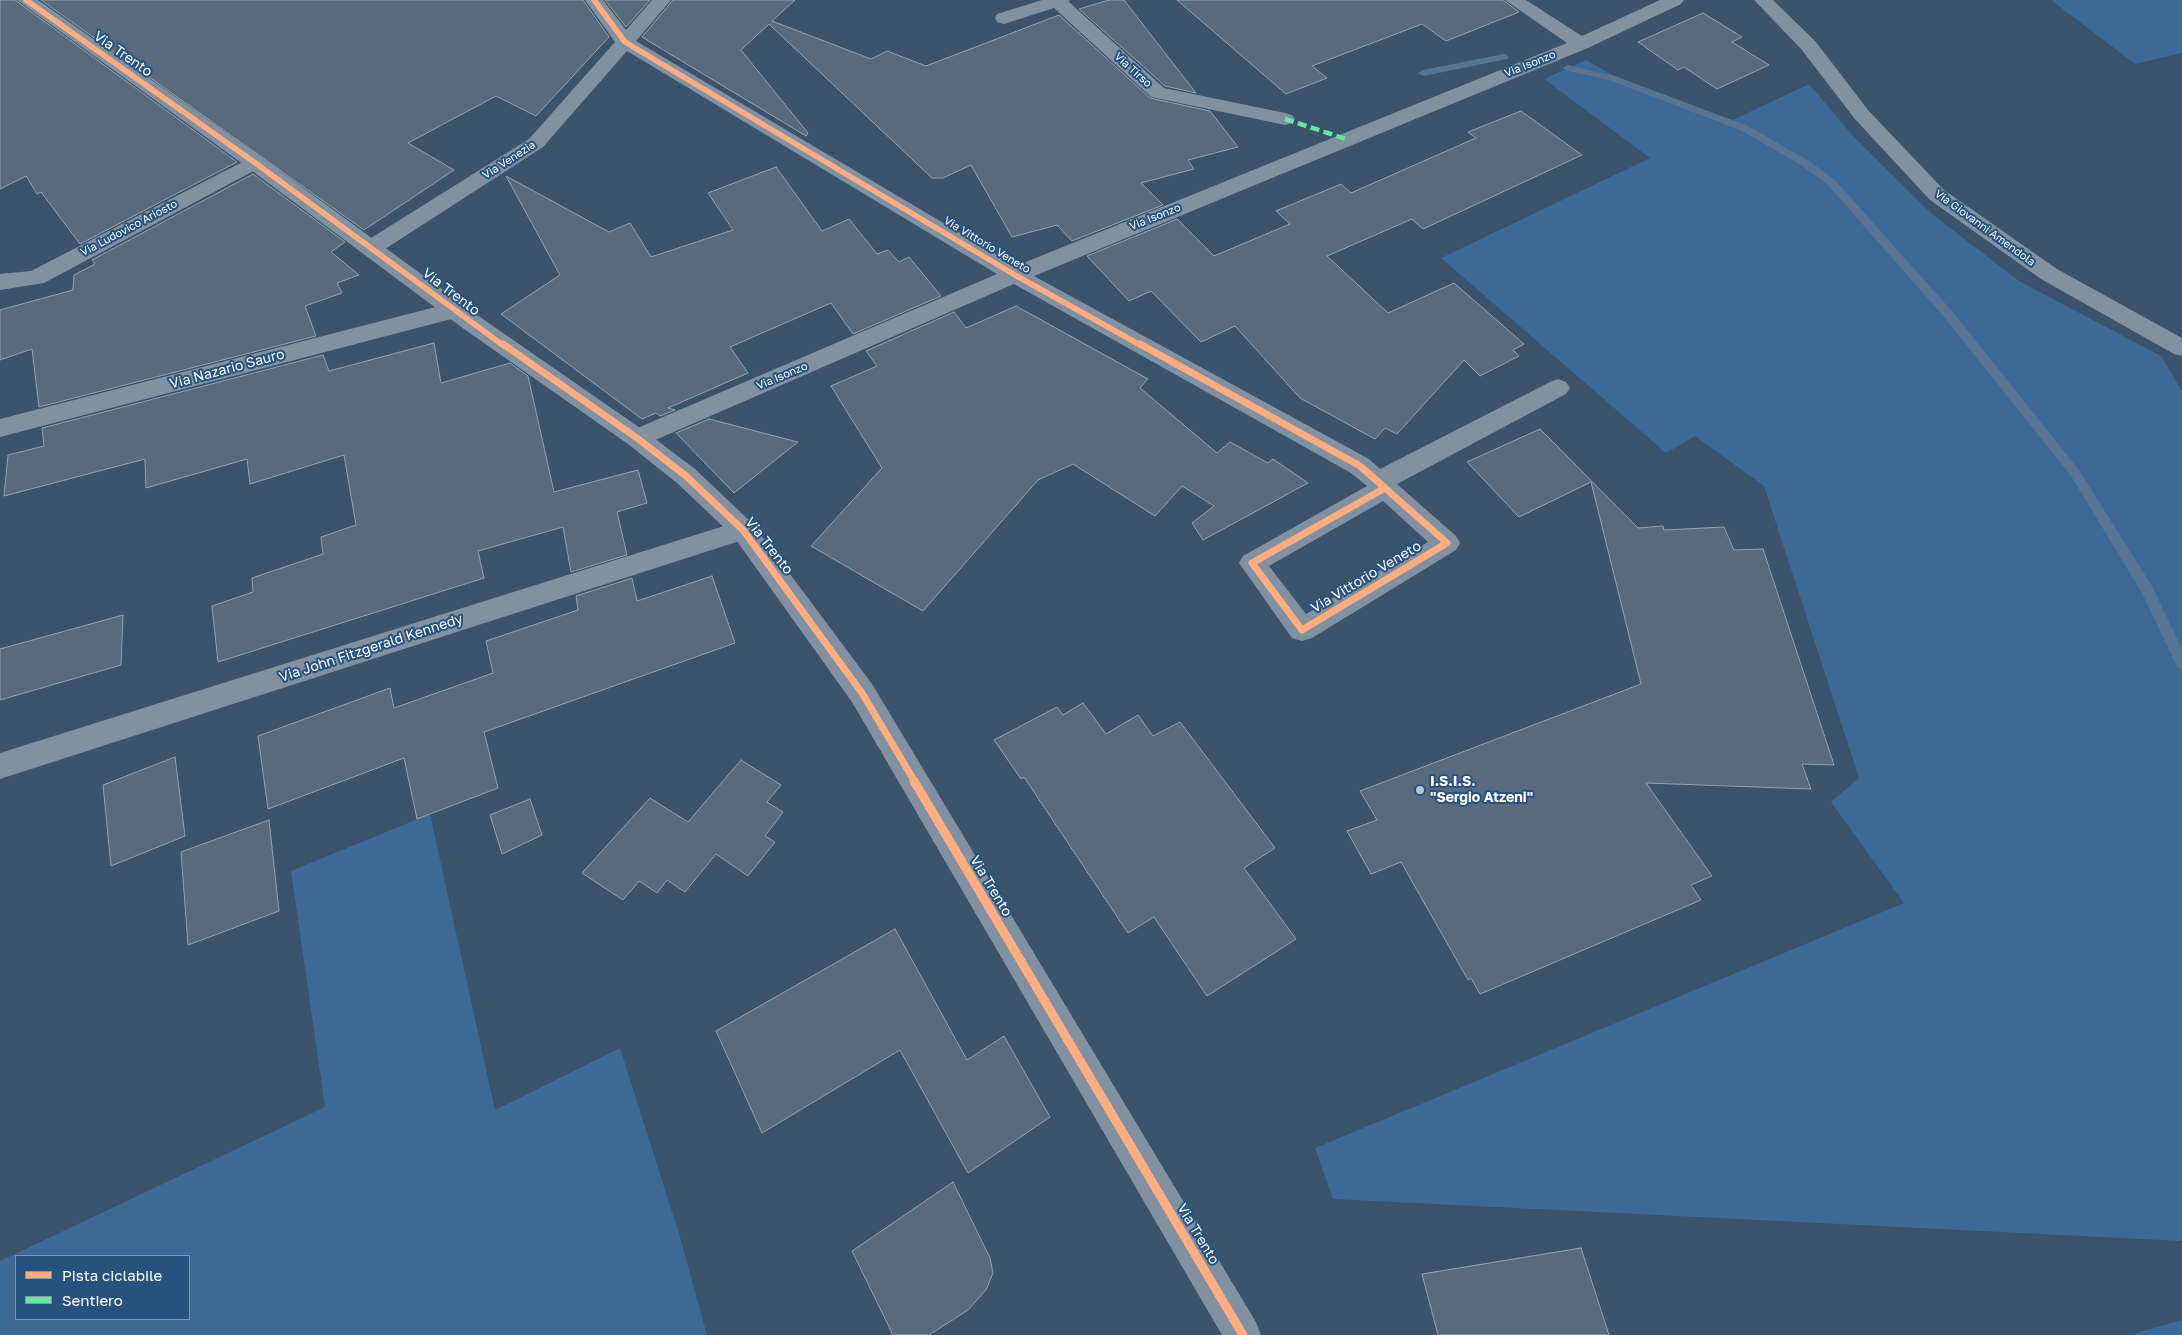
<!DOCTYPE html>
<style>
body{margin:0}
#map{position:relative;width:2182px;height:1335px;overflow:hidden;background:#3b536b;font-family:"Golos Text",sans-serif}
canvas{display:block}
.legend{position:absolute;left:15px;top:1255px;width:175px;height:65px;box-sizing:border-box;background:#27527f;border:1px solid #7d97b2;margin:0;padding:6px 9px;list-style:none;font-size:15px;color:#fff}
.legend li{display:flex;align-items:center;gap:10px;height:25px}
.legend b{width:25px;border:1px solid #7d97b2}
</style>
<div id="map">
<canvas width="2182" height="1335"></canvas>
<ul class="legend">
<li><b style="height:6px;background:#ffac80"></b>Pista ciclabile</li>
<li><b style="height:6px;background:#66e7a1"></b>Sentiero</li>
</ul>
</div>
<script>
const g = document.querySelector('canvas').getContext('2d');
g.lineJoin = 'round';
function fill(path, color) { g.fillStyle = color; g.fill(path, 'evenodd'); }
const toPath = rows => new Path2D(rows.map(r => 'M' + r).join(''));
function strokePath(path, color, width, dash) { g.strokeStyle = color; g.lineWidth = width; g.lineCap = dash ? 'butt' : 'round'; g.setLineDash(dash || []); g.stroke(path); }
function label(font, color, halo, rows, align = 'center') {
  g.font = font + ' "Golos Text",sans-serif'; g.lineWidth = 4; g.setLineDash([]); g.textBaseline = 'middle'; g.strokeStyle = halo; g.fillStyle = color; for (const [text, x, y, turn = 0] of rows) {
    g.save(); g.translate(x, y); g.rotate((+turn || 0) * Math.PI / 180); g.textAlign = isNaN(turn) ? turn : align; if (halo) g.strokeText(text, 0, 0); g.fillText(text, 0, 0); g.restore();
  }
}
fill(toPath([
 [2051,0,2182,0,2182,53,2135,64],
 [1586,60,1639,90,1724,124,1809,84,1855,138,1932,214,2019,281,2161,356,2182,391,2182,1241,1333,1199,1315,1148,1904,903,1831,802,1859,778,1764,486,1695,436,1666,453,1441,258,1650,158,1544,79],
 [430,814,495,1110,620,1048,680,1237,707,1335,0,1335,0,1261,325,1107,291,871],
 [16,1256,189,1256,189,1319,16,1319],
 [2182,1320,2182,1335,2129,1335]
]), '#3c6995');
fill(toPath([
 [1504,54,1509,57,1507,59,1423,76,1418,73,1423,70,1504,54],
 [1568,65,1615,76,1748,126,1809,161,1835,180,1952,311,2079,470,2152,586,2182,649,2182,669,2177,667,2142,593,2071,476,1944,317,1827,184,1801,165,1740,130,1609,80,1565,70,1563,68,1568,65]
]), '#577493');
const building = toPath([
 [0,0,15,0,237,162,80,244,41,192,37,194,26,176,0,189,0,0],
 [41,0,583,0,609,37,536,116,496,96,408,143,454,170,364,230,41,0],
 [605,0,650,0,626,27,605,0],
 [673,0,795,0,772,21,871,59,887,51,926,66,1059,15,1150,98,1210,111,1238,147,1188,160,1194,169,1141,183,1163,205,1072,241,1057,225,1012,237,971,165,943,178,932,178,769,24,741,50,808,133,806,136,642,37,673,0],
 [1109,0,1124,0,1196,93,1165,86,1079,9,1109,0],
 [1177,0,1503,0,1519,12,1446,41,1422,24,1312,66,1327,78,1286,94,1177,0],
 [1703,13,1742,37,1732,42,1769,65,1717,89,1684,67,1678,70,1638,42,1703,13],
 [1521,111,1582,155,1423,229,1412,219,1327,256,1388,313,1454,283,1524,344,1513,350,1519,356,1480,376,1464,360,1397,434,1385,428,1375,439,1300,398,1235,326,1201,342,1151,291,1129,301,1087,256,1177,219,1214,256,1290,224,1276,211,1341,184,1351,193,1476,138,1468,132,1521,111],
 [776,167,822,231,849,219,877,254,888,250,899,262,909,257,941,296,853,334,831,303,730,347,748,373,668,408,675,410,660,416,656,413,642,419,501,314,560,275,506,176,609,232,630,223,651,257,733,230,708,193,776,167],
 [253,174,345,242,331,252,359,275,337,283,342,293,305,306,316,336,39,407,32,349,0,360,0,310,73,290,74,275,95,264,92,260,253,174],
 [1016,306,1148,379,1140,388,1217,453,1230,442,1268,463,1273,459,1308,483,1203,540,1192,523,1214,506,1182,486,1155,516,1073,464,1038,480,923,611,811,546,882,468,831,386,877,366,866,351,954,312,966,328,1016,306],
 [434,343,441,383,510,363,528,376,554,492,638,470,647,503,617,512,627,555,571,572,563,527,478,551,484,578,218,662,212,606,253,592,252,578,323,554,321,537,356,525,344,455,250,484,247,459,146,488,145,459,4,496,8,455,44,446,42,428,323,355,329,371,434,343],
 [709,419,798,442,734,493,676,433,709,419],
 [1540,429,1638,528,1663,526,1664,530,1724,527,1734,550,1763,549,1834,765,1802,764,1811,789,1646,783,1712,876,1691,885,1701,900,1480,994,1471,978,1468,980,1401,862,1371,874,1347,831,1377,820,1360,791,1641,684,1591,482,1519,517,1467,462,1540,429],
 [712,576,735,643,484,732,498,788,417,819,404,758,268,809,258,736,390,688,394,708,493,673,486,641,578,610,576,596,632,578,637,601,712,576],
 [123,615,121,665,0,700,0,649,123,615],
 [1083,703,1106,734,1138,715,1153,736,1180,722,1275,848,1244,868,1296,939,1207,996,1154,917,1128,933,1024,777,1021,779,994,740,1057,707,1063,715,1083,703],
 [175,757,185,836,111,866,103,785,175,757],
 [741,760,781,785,767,802,783,812,765,836,775,842,748,876,716,854,685,892,667,880,657,893,639,881,623,900,582,873,650,798,688,822,741,760],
 [530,799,542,835,502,854,490,815,530,799],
 [269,820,279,911,188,945,181,852,269,820],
 [895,929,967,1060,1004,1036,1050,1117,968,1173,900,1050,762,1133,716,1031,895,929],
 [953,1182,990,1258,993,1273,986,1290,968,1310,929,1335,893,1335,852,1251,953,1182],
 [1581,1248,1609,1335,1438,1335,1422,1274,1581,1248]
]);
fill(building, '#586b7e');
strokePath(building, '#94a2b0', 1);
fill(toPath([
 [585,0,603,0,626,30,652,0,671,0,636,41,1016,266,1567,43,1505,0,1526,0,1582,36,1660,0,1684,0,1681,4,1588,48,1034,276,1369,459,1380,469,1550,382,1558,379,1566,382,1570,388,1566,394,1397,484,1456,536,1460,543,1456,550,1312,638,1302,641,1292,638,1239,563,1243,556,1367,486,1351,473,1014,284,646,444,637,447,628,444,625,438,628,432,997,274,627,51,543,147,379,253,371,255,363,253,360,248,363,243,529,139,615,42,585,0],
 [1383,501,1428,542,1306,614,1269,566,1383,501],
 [1042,0,1070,0,1069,2,1164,88,1285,113,1292,115,1295,119,1292,123,1285,125,1151,97,1054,8,1004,24,997,22,995,18,997,14,1042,0],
 [254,156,261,157,264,162,261,167,44,283,0,290,0,274,31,271,254,156],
 [455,302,463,304,466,310,463,316,0,437,0,419,455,302],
 [743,520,752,523,756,530,752,537,0,779,0,753,743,520]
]), '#8191a1');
fill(toPath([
 [17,0,38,0,261,157,480,317,646,432,695,469,752,523,872,684,1256,1322,1261,1335,1222,1335,852,702,734,537,677,483,628,444,464,329,247,167,17,0],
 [1754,0,1773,0,1816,42,1868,110,1944,190,2057,269,2182,338,2182,356,2174,354,2041,279,1930,200,1854,118,1802,50,1754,0]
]), '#8191a1');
strokePath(toPath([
 [1285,119,1346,139]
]), '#66e7a1', 4.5, [9, 4.5]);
strokePath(toPath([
 [26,0,254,162,504,346],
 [594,0,625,42,1015,275,1142,346]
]), '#ffac80', 5.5);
strokePath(toPath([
 [503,344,637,438,686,476,743,530,862,693,915,782],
 [1140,344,1360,466,1385,488],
 [1385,488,1447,543,1302,630,1252,563,1385,488]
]), '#ffac80', 7);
strokePath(toPath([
 [914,781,1243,1335]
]), '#ffac80', 9);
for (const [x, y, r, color] of [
 [1420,790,5,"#bac3cb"]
]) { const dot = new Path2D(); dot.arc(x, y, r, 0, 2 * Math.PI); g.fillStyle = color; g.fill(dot); strokePath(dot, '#27527f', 2); }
label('11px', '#fff', '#27527f', [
 ["Via Isonzo",1530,64,-22],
 ["Via Tirso",1133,70,42],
 ["Via Venezia",509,160,-33],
 ["Via Isonzo",1155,217,-22],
 ["Via Ludovico Ariosto",129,228,-28],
 ["Via Giovanni Amendola",1985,228,36],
 ["Via Vittorio Veneto",987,245,31],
 ["Via Isonzo",782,376,-23]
]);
label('14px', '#fff', '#27527f', [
 ["Via Trento",123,54,35],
 ["Via Trento",451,292,37],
 ["Via Nazario Sauro",227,369,-15],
 ["Via Trento",769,546,52],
 ["Via Vittorio Veneto",1366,577,-31],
 ["Via John Fitzgerald Kennedy",371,648,-18],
 ["Via Trento",991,886,59],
 ["Via Trento",1198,1234,59]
]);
label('bold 14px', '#fff', '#27527f', [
 ["I.S.I.S.",1430,782],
 ["\"Sergio Atzeni\"",1430,798]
], 'left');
</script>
